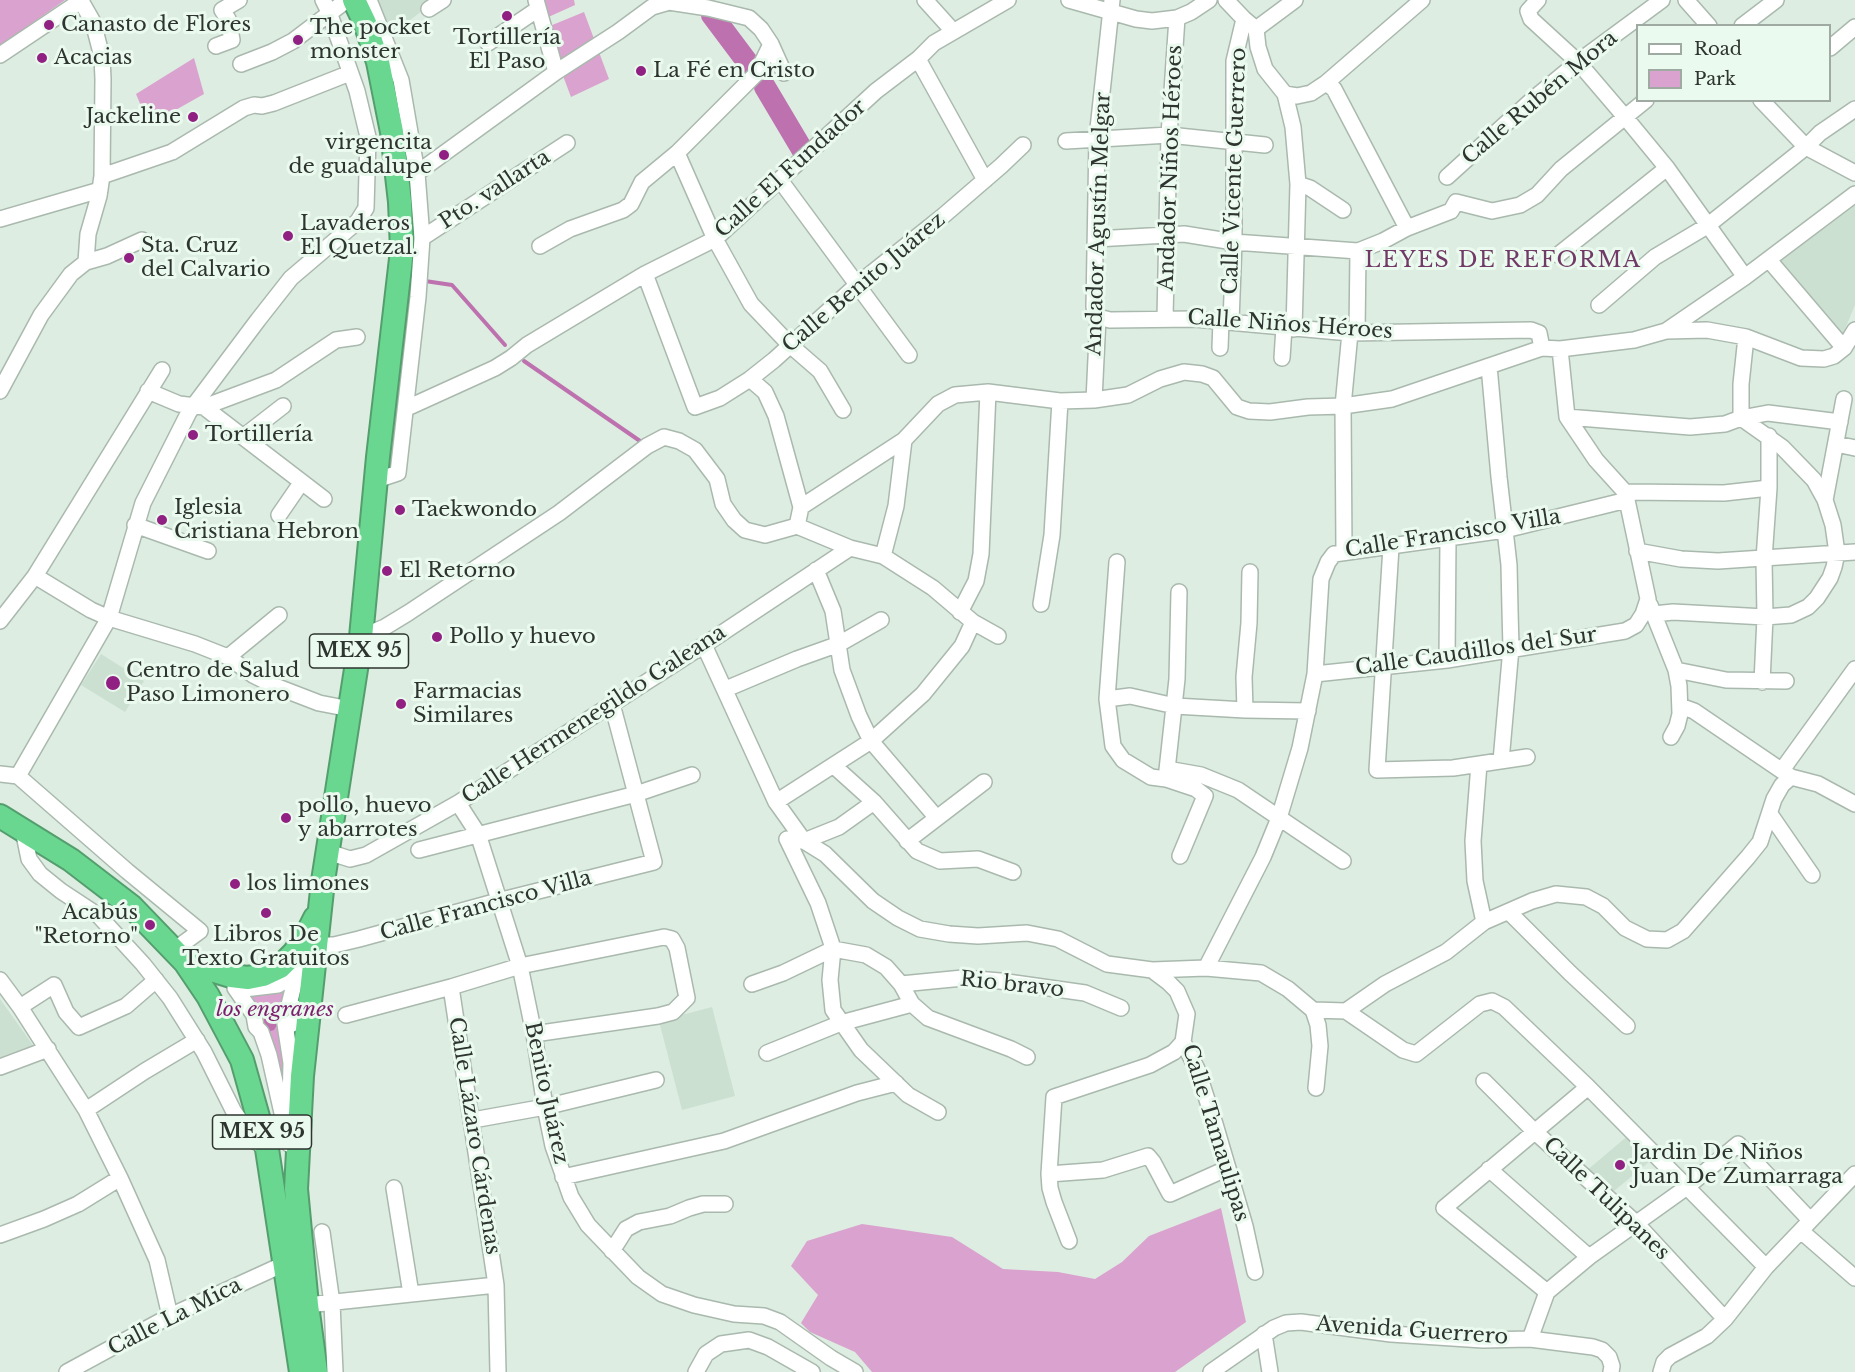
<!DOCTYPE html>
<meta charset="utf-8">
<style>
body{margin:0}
#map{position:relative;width:1855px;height:1372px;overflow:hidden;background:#ddede1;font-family:"Libre Baskerville",serif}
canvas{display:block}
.legend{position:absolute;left:1636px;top:24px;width:195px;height:78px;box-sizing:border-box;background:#ebfaee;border:2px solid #9faba2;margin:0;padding:8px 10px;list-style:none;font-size:18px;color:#2e342f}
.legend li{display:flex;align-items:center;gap:12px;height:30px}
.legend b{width:30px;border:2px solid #9faba2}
</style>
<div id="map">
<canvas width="1855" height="1372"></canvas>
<ul class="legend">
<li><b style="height:8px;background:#fff"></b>Road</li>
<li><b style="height:16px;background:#daa2ce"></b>Park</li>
</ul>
</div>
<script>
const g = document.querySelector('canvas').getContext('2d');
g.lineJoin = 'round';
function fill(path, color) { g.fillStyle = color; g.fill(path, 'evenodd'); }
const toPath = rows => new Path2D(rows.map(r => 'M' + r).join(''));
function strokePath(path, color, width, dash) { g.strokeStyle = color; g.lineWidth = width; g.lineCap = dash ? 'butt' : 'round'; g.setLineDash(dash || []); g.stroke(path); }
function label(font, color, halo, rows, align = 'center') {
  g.font = font + ' "Libre Baskerville",serif'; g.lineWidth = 6; g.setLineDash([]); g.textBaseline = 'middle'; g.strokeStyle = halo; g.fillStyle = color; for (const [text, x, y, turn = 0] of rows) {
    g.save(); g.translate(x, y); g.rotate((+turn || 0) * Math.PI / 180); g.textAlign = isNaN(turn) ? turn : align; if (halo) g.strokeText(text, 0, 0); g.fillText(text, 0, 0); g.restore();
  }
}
fill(toPath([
 [378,0,436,0,391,35],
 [1855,203,1855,305,1843,334,1795,283,1779,262],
 [101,654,144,681,125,712,81,685],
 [0,999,35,1048,0,1061],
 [712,1007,735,1096,682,1110,659,1021],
 [1631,1133,1655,1157,1608,1196,1585,1172]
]), '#cbe0d1');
fill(toPath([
 [0,0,65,0,0,46],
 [539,0,574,0,575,5,544,19],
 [584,12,609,79,571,97,545,28],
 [194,58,204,94,149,125,136,94],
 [312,953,296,1067,284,1080,272,1075,255,1032,225,985,279,980,300,965],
 [1221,1208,1246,1322,1175,1372,872,1372,855,1352,810,1332,801,1323,818,1295,791,1266,807,1241,862,1224,952,1237,1003,1269,1058,1272,1095,1279,1122,1262,1149,1236]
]), '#daa2ce');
fill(toPath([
 [269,1011,277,1017,277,1025,274,1030,267,1032,257,1020,261,1013]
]), '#be71af');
strokePath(toPath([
 [425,281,452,285,505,345],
 [524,361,640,441]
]), '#be71af', 4);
strokePath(toPath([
 [712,15,751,67],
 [765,87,803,151]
]), '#be71af', 22);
const minor = toPath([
 [369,0,401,80,417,173,422,238,418,297,398,473,377,480],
 [536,0,556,72],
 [925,0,953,31],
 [1069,0,1136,19,1152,21,1177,18,1191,12,1209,0],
 [1226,0,1244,19,1256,29,1258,47,1265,69,1285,94,1293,127,1298,184,1294,329],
 [1538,0,1528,11,1531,19,1578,62,1625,117,1667,168,1745,277],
 [1686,0,1709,26],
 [81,1,93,22,102,57,103,79,102,176,99,196,88,234,86,262],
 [429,9,443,0],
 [1742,26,1776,0],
 [1256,29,1295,0],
 [488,43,538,9],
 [216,46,232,40,228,19,222,10,239,0],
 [1830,48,1855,27],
 [0,55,82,0],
 [918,59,985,180],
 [241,64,272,52,293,41,347,0],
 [1326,83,1334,89,1407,228],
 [1285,94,1297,96,1311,93,1326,83,1422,0],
 [1761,100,1806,147,1855,173],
 [1066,141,1169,135,1265,145],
 [677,153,715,239,751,304,790,345,820,371,843,410],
 [417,173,556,72,618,32,652,7,669,2,708,8,749,18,761,29,771,44,784,73],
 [102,176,172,152,244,108,254,105,262,106,274,103,350,73],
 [1447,177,1532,100,1578,62,1662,0],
 [780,180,909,355],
 [1298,184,1310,188,1343,210],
 [0,219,100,190],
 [422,238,567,143],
 [1096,239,1184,234,1234,242,1358,251,1383,241,1407,228,1451,211,1456,202,1492,211,1520,205,1537,195,1561,169,1646,100],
 [540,246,570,229,623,210,631,204,642,182,677,153,757,73,771,44],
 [1558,255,1667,168],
 [1769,260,1844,348],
 [645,274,695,407,720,398,750,379,774,360,858,284,943,216,1001,166,1023,145],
 [1599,305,1655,257,1707,226,1806,147,1820,133,1855,109],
 [1098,317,1110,320,1195,319,1350,333,1531,330,1539,333,1542,348],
 [1165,318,1169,135,1177,18],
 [1231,322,1234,242,1234,61,1244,19],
 [1666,331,1707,330,1746,337,1801,358,1824,359,1834,356,1844,348,1855,330],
 [1357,333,1358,251],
 [1220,348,1221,321],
 [1282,358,1284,327],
 [1489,366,1499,477,1509,565,1510,610,1511,648,1501,761],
 [750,379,765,392,776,416,801,507],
 [0,391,41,315,71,274,86,262,107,256,142,240],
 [148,391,179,404,204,407,324,499],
 [1094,400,1098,317,1094,307,1097,138,1112,0],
 [204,407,276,380,336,340,357,337],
 [407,408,495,368,511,358,527,345,645,274,715,239,876,91,918,59,934,43,1008,0],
 [1567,417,1690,427,1725,424,1741,418,1768,413,1840,422],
 [243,437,283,406],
 [1836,444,1855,448],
 [1625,492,1724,493,1769,488],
 [1825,500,1844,399],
 [279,515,301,483],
 [135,525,208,551],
 [797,526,801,507,904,440,938,404,955,395,988,392,1060,401,1094,400,1128,395,1160,379,1184,372,1202,374,1213,378,1237,407,1249,411,1270,412,1308,407,1343,406,1392,399,1542,348,1560,349,1634,340,1666,331,1745,277,1855,194],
 [797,526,850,548,883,556,933,588,973,622,998,636],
 [1391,547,1377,770,1453,768,1527,757],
 [1637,551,1681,559,1718,561,1855,552],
 [1344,552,1343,406,1350,333],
 [883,556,896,506,904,440],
 [1117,562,1107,699,1113,746,1123,760,1151,777,1166,779],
 [816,570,833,611,842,670,859,716,871,741,936,817],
 [35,576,91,610,109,618,195,644,228,657,253,675,275,686,319,703,350,709],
 [1179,592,1177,679,1166,779,1196,789,1205,796,1180,856],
 [1041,604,1052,535,1060,401],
 [1650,605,1676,670,1679,686,1680,714,1677,726,1671,737],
 [960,612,976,581,981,554,988,392],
 [1654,614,1673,612,1765,617,1791,615,1808,607,1817,598,1830,578,1834,567,1837,553,1833,525,1825,500,1814,480,1782,447,1741,418,1741,384,1746,337],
 [0,621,35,576,162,370],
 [361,637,385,627,408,613,559,513,647,446,664,437,679,441,695,450,717,479,723,504,734,520,745,530,765,535,797,526],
 [704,645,776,802,804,841,825,854,873,901,898,918,920,929,949,934,978,936,1027,933,1058,939,1107,964,1152,970,1206,968,1261,973,1288,989,1313,1010,1346,1011,1403,1050,1416,1054,1480,1004,1492,1001,1504,1007,1588,1087,1766,1267],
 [228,657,279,615],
 [1447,660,1448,539],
 [1676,670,1726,680,1786,681],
 [1315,674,1447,660,1625,631,1636,625,1643,614,1648,599,1627,500,1625,492,1596,460,1567,417,1560,349],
 [1762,682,1765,617,1764,559,1769,488,1769,436],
 [726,689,797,659,839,644,881,620],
 [1107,699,1130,696,1175,706,1245,710,1308,711],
 [1680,706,1694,711,1791,777,1818,784,1855,804],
 [1245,710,1244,677,1249,623,1250,572],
 [1479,764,1473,841,1475,881,1484,922],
 [834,766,874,802,917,851,940,861,978,859,1013,872],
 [1167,769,1201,775,1238,790,1343,861],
 [1782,770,1855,669],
 [0,774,18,776],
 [18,776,109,618,143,503,189,412,258,320,291,278,358,221,366,208,368,137,357,91,329,12,323,0],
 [18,776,127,871,200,931,174,950],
 [776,802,871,741,923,694,962,646,973,622],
 [458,803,478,834,520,966,534,1034,545,1107,553,1146,571,1197,588,1225,638,1277,662,1294,694,1305,734,1314,764,1316,780,1322,831,1358,855,1372],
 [1770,814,1812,875],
 [23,830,29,859,40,874,61,891,99,916,143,964,170,998,204,1052,234,1112,255,1141,267,1149],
 [787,839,818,903,831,942,833,949,830,980,833,1010,861,1050,908,1095,938,1112],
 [799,841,804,841,839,827,874,802],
 [907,841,984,782],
 [419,850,636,794,692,775],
 [328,852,350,859,366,855,458,803,704,645,850,548],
 [1509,912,1570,973,1627,1026],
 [316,945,334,945,359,939,498,901,654,862,612,704],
 [1206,968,1263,857,1279,818,1300,748,1315,674,1321,579,1328,562,1334,554,1505,530,1627,500],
 [1152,970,1168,982,1177,991,1187,1014,1183,1042,1197,1069,1215,1124,1245,1226,1255,1272],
 [297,972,289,1005,294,1007,297,1012,296,1018,292,1024,285,1024,291,1063,289,1144,269,1055,261,1032,256,1027,254,1015,235,988,244,989,278,985,297,972],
 [0,980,20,1007,86,1110,120,1178,157,1260,170,1316],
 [752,984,783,973,833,949,866,955,886,967,901,984,912,1004,928,1018,1011,1049,1027,1057],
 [901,984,963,978,1000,981,1085,993,1121,1008],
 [451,987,496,1285,498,1372],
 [20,1007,54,985,66,1012,79,1027,126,1006,156,980],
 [1313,1010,1318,1025,1320,1046,1316,1088],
 [1346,1011,1385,984,1446,952,1484,922,1532,901,1556,894,1586,897,1603,906,1625,928,1647,939,1667,940,1683,931,1748,857,1760,842,1774,799,1782,785,1791,777],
 [346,1015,451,987,520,966,664,937,672,939,677,948,687,998,673,1012,658,1016,534,1034],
 [767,1053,841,1023,912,1004],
 [0,1067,48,1049],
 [1484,1081,1534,1131,1637,1224,1725,1319],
 [86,1110,145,1071,197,1040],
 [473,1120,545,1107,656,1080],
 [1489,1169,1589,1257],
 [1049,1174,1103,1170,1148,1156,1153,1162,1170,1194,1228,1168],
 [563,1177,724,1141,857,1093,896,1083],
 [394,1188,411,1294],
 [1801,1231,1855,1278],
 [322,1232,332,1303,335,1372],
 [0,1235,44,1219,78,1204,120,1178],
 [1069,1241,1054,1202,1050,1188,1049,1174,1054,1097,1150,1065,1174,1052,1183,1042],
 [612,1251,626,1229,639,1222,670,1216,689,1208,703,1204,725,1204],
 [1547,1292,1444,1208,1588,1087],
 [307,1305,496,1285],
 [1264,1334,1270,1372],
 [1530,1339,1547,1292,1589,1257,1687,1187,1738,1144,1810,1220],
 [67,1372,170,1316,284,1264],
 [696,1372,706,1354,721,1344,749,1340,768,1347,812,1372],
 [1211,1372,1274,1328,1286,1323,1301,1322,1391,1334,1483,1340,1530,1339,1593,1347,1602,1350,1609,1357,1612,1366,1611,1372],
 [1661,1372,1664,1362,1670,1356,1707,1336,1725,1319,1766,1267,1855,1174]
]);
const highway = toPath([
 [0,816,71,860,131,906,185,962,208,996,242,1060,267,1149,301,1372],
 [185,962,231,976,248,978,263,975,280,967,294,953,305,938,315,918],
 [316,1372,307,1305,296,1189,302,1076,323,881,361,637,378,457,402,250,400,202,392,132,378,62,365,23,354,0]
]);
strokePath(minor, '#aab9ae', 18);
strokePath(highway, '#549e6e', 26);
strokePath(minor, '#fff', 15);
strokePath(highway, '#69d790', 22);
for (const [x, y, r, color] of [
 [507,16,6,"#902081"],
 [49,25,6,"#902081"],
 [298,40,6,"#902081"],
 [42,58,6,"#902081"],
 [641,71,6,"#902081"],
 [193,117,6,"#902081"],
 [444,155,6,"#902081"],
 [288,236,6,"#902081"],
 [129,258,6,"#902081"],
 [193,435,6,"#902081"],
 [400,510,6,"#902081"],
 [162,520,6,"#902081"],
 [387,571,6,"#902081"],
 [437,637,6,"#902081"],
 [113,683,8,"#902081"],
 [401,704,6,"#902081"],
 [286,818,6,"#902081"],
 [235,884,6,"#902081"],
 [266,913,6,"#902081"],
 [150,925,6,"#902081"],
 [1620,1165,6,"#902081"]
]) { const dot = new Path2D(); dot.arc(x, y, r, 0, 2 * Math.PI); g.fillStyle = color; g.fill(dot); strokePath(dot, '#ebfaee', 2); }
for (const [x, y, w] of [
 [359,651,99],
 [262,1132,99]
]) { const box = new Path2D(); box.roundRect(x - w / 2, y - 17, w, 34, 4.5); g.fillStyle = '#ebfaee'; g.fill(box); strokePath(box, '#2e342f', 1.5); }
label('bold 20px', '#2e342f', null, [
 ["MEX 95",359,651],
 ["MEX 95",262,1132]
]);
label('21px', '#2e342f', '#ebfaee', [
 ["Canasto de Flores",61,25],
 ["The pocket",310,28],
 ["monster",310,52],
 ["Tortillería",507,38,"center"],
 ["El Paso",507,62,"center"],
 ["Acacias",54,58],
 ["La Fé en Cristo",653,71],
 ["Jackeline",181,117,"right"],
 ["virgencita",432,143,"right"],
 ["de guadalupe",432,167,"right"],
 ["Lavaderos",300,224],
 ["El Quetzal.",300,248],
 ["Sta. Cruz",141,246],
 ["del Calvario",141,270],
 ["Tortillería",205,435],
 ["Iglesia",174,508],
 ["Cristiana Hebron",174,532],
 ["Taekwondo",412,510],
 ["El Retorno",399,571],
 ["Pollo y huevo",449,637],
 ["Centro de Salud",126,671],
 ["Paso Limonero",126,695],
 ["Farmacias",413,692],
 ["Similares",413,716],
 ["pollo, huevo",298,806],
 ["y abarrotes",298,830],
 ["los limones",247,884],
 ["Acabús",138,913,"right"],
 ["\"Retorno\"",138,937,"right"],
 ["Libros De",266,935,"center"],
 ["Texto Gratuitos",266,959,"center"],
 ["Jardin De Niños",1632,1153],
 ["Juan De Zumarraga",1632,1177]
], 'left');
label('21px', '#2e342f', '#ebfaee', [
 ["Calle Rubén Mora",1540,98,-40],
 ["Andador Niños Héroes",1171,168,-88],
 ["Calle El Fundador",791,169,-42],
 ["Calle Vicente Guerrero",1235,171,-88],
 ["Pto. vallarta",495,190,-33],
 ["Andador Agustín Melgar",1099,224,-88],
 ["Calle Benito Juárez",864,283,-40],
 ["Calle Niños Héroes",1290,325,4],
 ["Calle Francisco Villa",1453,534,-9],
 ["Calle Caudillos del Sur",1476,652,-8],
 ["Calle Hermenegildo Galeana",594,715,-33],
 ["Calle Francisco Villa",486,906,-15],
 ["Rio bravo",1012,985,6],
 ["Benito Juárez",546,1093,78],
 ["Calle Tamaulipas",1215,1133,73],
 ["Calle Lázaro Cárdenas",474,1136,81],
 ["Calle Tulipanes",1606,1199,44],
 ["Calle La Mica",175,1317,-27],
 ["Avenida Guerrero",1412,1331,4]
]);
label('italic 21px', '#7d1f6f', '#ebfaee', [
 ["los engranes",275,1010]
]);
g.letterSpacing = '1.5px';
label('22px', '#723a67', '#ebfaee', [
 ["LEYES DE REFORMA",1503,261]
]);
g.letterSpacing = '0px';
</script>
